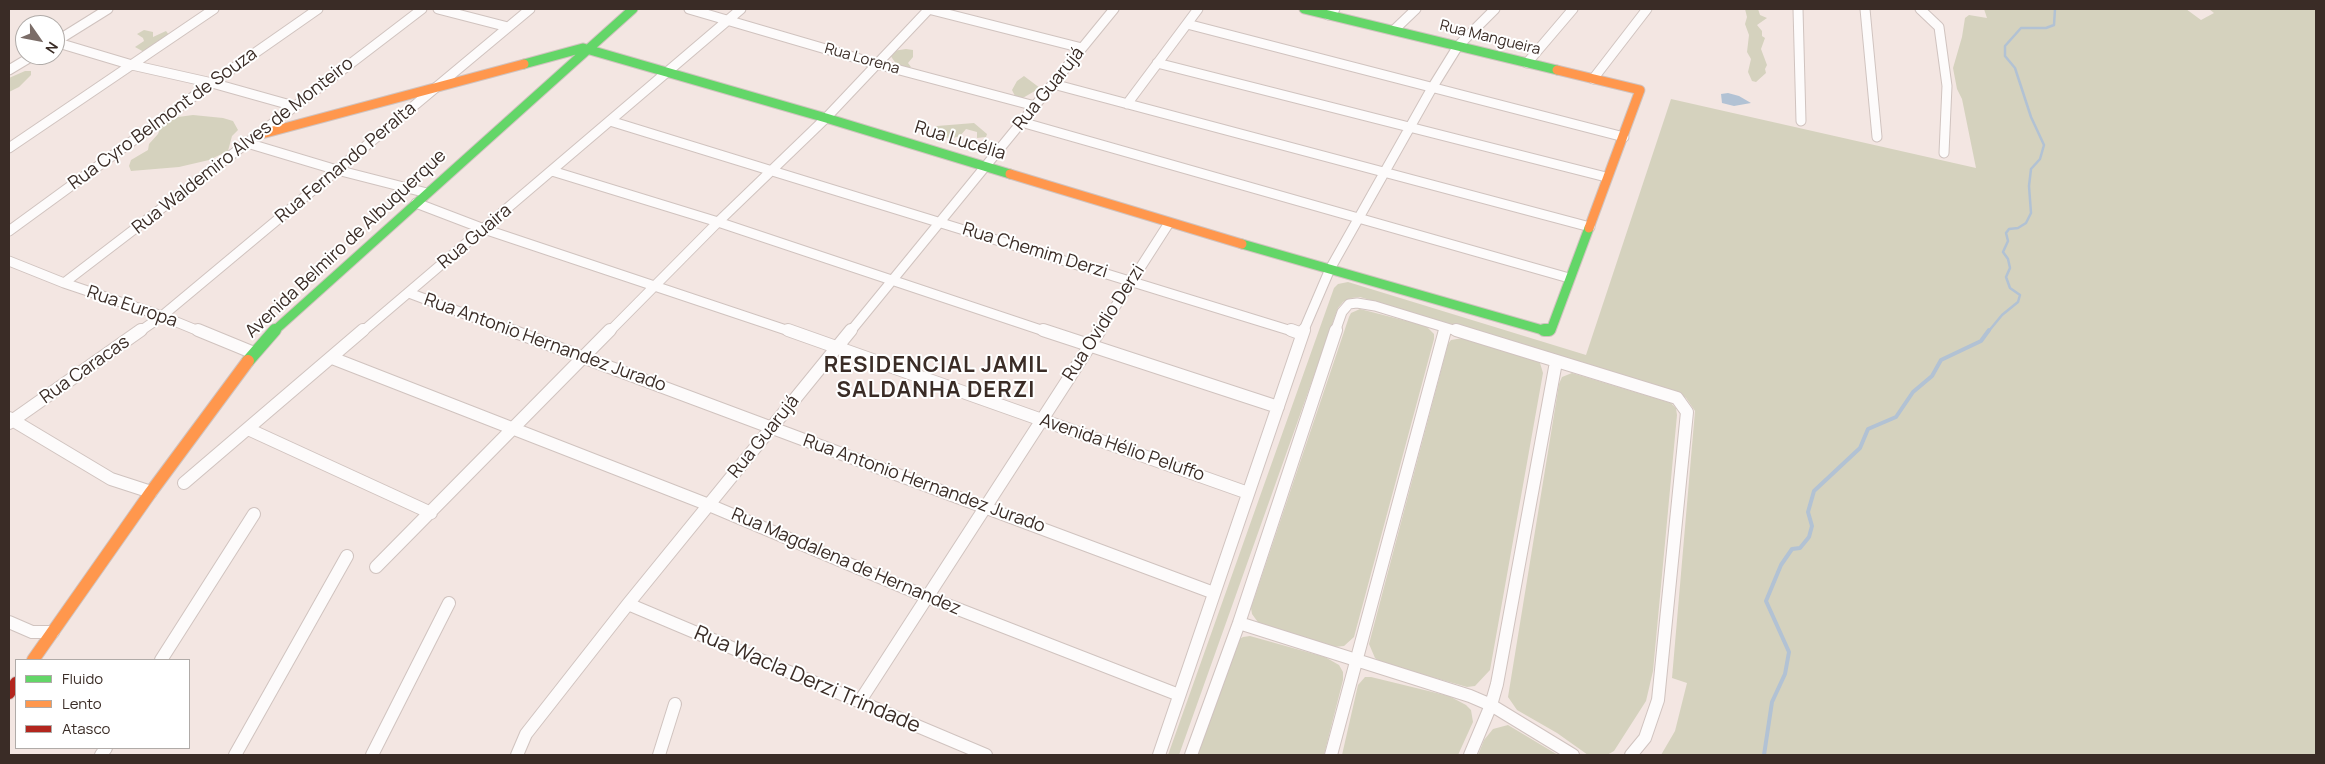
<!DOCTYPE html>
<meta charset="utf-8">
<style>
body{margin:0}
#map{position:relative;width:2325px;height:764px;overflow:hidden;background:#f3e6e2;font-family:Manrope,sans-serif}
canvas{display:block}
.frame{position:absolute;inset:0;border:10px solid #3a2c26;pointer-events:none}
.legend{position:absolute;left:15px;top:659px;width:175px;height:90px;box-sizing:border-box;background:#fff;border:1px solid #b0aba8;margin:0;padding:6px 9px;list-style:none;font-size:15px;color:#3a2c26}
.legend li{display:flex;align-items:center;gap:10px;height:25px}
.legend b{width:25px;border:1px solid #b0aba8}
.north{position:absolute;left:15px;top:15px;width:50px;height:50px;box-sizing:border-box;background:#fff;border:1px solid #b0aba8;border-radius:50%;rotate:123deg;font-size:14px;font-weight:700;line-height:20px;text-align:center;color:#3a2c26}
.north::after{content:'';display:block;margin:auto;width:18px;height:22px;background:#7b6d68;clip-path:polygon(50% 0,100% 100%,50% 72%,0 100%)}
</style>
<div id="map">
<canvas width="2325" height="764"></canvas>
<div class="frame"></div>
<ul class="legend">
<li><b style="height:6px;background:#63d668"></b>Fluido</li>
<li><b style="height:6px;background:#ff974d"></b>Lento</li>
<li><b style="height:6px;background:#b3261e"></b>Atasco</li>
</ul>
<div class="north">N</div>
</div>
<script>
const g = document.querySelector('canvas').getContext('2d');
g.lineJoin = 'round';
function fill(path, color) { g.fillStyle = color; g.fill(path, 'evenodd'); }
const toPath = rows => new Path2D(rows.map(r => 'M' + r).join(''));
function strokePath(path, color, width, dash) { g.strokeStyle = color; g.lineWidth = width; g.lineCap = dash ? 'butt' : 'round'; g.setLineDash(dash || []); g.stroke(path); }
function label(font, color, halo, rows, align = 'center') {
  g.font = font + ' Manrope,sans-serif'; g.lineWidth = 4; g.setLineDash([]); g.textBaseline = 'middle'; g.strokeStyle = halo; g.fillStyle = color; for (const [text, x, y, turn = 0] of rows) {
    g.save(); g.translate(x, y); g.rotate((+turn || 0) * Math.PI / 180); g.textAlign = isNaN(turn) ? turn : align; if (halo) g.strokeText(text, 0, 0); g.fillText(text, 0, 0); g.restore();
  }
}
fill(toPath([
 [1745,9,1758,9,1760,15,1767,18,1757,25,1762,31,1762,36,1765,38,1761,49,1767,65,1765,69,1766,73,1756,82,1752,81,1748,72,1751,59,1747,52,1749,35,1745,24,1747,17],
 [1984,9,2186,9,2201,20,2214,13,2209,9,2316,9,2316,755,1661,755,1675,731,1687,683,1672,678,1695,411,1686,398,1673,390,1360,297,1351,298,1343,302,1338,308,1179,755,1168,755,1334,288,1338,284,1348,282,1586,355,1671,99,1976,168,1962,99,1957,89,1953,68,1962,37,1965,18,1969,15,1987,18],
 [144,30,153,32,153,37,166,31,169,35,144,52,135,47,144,41,143,38,137,34],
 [906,49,913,50,913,57,908,63,911,67,899,68,890,55,893,51],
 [25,71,31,71,31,75,19,87,9,92,9,78],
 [1024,76,1040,88,1021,99,1015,96,1012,90,1017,81],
 [193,115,223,118,233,121,238,130,232,136,228,151,209,160,179,167,131,171,129,166,131,160,148,150,149,144,158,134,161,126,178,117],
 [974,123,987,134,986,137,977,138,977,132,966,129,960,136,950,139,936,133,933,130,937,126],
 [1360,309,1426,326,1434,334,1434,339,1354,637,1344,646,1334,647,1260,625,1252,614,1251,608,1349,317,1351,313],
 [1463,338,1535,359,1540,363,1543,373,1490,670,1475,686,1467,687,1382,663,1375,658,1369,644,1448,344,1451,340],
 [1572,373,1671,403,1676,408,1677,415,1653,671,1646,701,1614,751,1607,755,1588,755,1557,733,1517,710,1508,697,1559,384,1562,377],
 [1250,636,1325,657,1339,665,1343,672,1343,680,1324,755,1197,755,1236,641,1243,637],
 [1365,677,1371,677,1449,696,1466,705,1471,710,1473,722,1458,755,1342,755,1358,685],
 [1508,725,1558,755,1478,755,1484,740,1493,729]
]), '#d5d2be');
fill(toPath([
 [1728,93,1739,96,1751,103,1734,106,1722,103,1721,94]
]), '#b2c2d4');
strokePath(toPath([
 [1988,332,2002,315,2018,302,2020,295,2010,288,2006,277,2010,268,2008,259,2003,252,2008,241,2006,233,2009,229,2018,228,2026,223,2031,213,2029,186,2031,169,2040,159,2044,145,2031,117,2015,68,2005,56,2005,46,2021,28,2046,28,2054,25,2055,9]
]), '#b2c2d4', 2.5);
strokePath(toPath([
 [1764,755,1772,702,1785,674,1789,652,1766,601,1781,565,1792,549,1800,548,1809,537,1812,526,1808,512,1814,491,1860,448,1868,429,1896,417,1913,392,1932,376,1941,360,1981,341,1989,330]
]), '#b2c2d4', 4);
const streetFar1 = toPath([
 [438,9,508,27],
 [689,9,877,64,1035,106],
 [928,9,1082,48],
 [1798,9,1801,121],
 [1865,9,1877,137],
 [1920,9,1939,27,1947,86,1944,153],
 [1328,15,1335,9],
 [1187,24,1624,137],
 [1394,30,1416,9],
 [55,42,132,65,212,83,294,106],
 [55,42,108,9],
 [1157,63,1606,177],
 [1527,63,1573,9],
 [9,70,34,55],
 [1593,79,1647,9],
 [1053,84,1590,227],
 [1127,104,1198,9],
 [610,121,1295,332],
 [1021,122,1569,278],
 [247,143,337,170,427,193],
 [9,148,214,9],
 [552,171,718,222,1047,332],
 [416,203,484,229,792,332],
 [9,231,212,83,318,9],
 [9,261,64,283,162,316,201,332],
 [64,283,422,9],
 [409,293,513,332],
 [139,332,162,316,530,9],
 [362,332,741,9],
 [609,332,718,222,826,118,929,9],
 [850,332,1114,9],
 [1099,332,1169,223],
 [1303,332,1330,269,1432,88,1458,46,1495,9],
 [1335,332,1342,312,1349,304,1357,303,1375,306,1460,332],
 [1445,332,1446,328]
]);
const street = toPath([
 [198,330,254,353],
 [510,330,1214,593],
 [788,330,1248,493],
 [1043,330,1278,407],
 [1291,330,1302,334],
 [1456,330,1677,398,1687,412,1658,700,1645,738,1631,755],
 [332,358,709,505,927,597,1179,695],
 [9,418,111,479,151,492],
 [9,423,141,330],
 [248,429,431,513],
 [184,483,363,330],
 [376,567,610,330],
 [628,604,986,755],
 [9,622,32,632,53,632],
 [1239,623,1470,696,1491,705,1573,755],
 [161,660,254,514],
 [860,701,1100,330],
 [101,755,106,748],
 [235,755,347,556],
 [372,755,449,603],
 [517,755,526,734,628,604,851,330],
 [659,755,675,704],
 [1159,755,1304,330],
 [1191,755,1239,623,1336,330],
 [1331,755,1445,330],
 [1470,755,1491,705,1497,684,1556,362]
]);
const fastFar1 = toPath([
 [1304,9,1557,70],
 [524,64,583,48,826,118,1010,174],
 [1242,244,1546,331,1551,330,1589,228],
 [273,332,633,9]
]);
const fast = toPath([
 [1544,330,1549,330],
 [248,361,275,330]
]);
const slowFar1 = toPath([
 [1557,70,1640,90,1589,228],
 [258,135,524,64],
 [1010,174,1242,244]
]);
const slow = toPath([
 [33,660,151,492,248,361]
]);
const jam = toPath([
 [9,693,16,683]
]);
strokePath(streetFar1, '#d0c3bf', 11);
strokePath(street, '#d0c3bf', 14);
strokePath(fastFar1, '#d0c3bf', 11);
strokePath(fast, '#d0c3bf', 14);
strokePath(slowFar1, '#d0c3bf', 11);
strokePath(slow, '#d0c3bf', 14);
strokePath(jam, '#d0c3bf', 14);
strokePath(streetFar1, '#fdfbfb', 9);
strokePath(street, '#fdfbfb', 12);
strokePath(fastFar1, '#63d668', 9);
strokePath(fast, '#63d668', 12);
strokePath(slowFar1, '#ff974d', 9);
strokePath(slow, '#ff974d', 12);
strokePath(jam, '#b3261e', 12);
label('15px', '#3a2c26', '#fff', [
 ["Rua Mangueira",1490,38,14],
 ["Rua Lorena",862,59,16]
]);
label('18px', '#3a2c26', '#fff', [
 ["Rua Guarujá",1049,89,-51],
 ["Rua Cyro Belmont de Souza",163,119,-36],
 ["Rua Lucélia",960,141,17],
 ["Rua Waldemiro Alves de Monteiro",243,146,-38],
 ["Rua Fernando Peralta",346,163,-40],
 ["Rua Guaira",475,237,-40],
 ["Avenida Belmiro de Albuquerque",346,244,-43],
 ["Rua Chemim Derzi",1035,251,17],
 ["Rua Europa",132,307,19],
 ["Rua Ovidio Derzi",1104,323,-57],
 ["Rua Antonio Hernandez Jurado",545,343,20],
 ["Rua Caracas",85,370,-35],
 ["Rua Guarujá",764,437,-51],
 ["Avenida Hélio Peluffo",1122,448,19],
 ["Rua Antonio Hernandez Jurado",924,484,20],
 ["Rua Magdalena de Hernandez",846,562,23]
]);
label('21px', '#3a2c26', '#fff', [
 ["Rua Wacla Derzi Trindade",807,680,23]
]);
g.letterSpacing = '1px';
label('bold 22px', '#3a2c26', '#fff', [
 ["RESIDENCIAL JAMIL",936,366],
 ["SALDANHA DERZI",936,391]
]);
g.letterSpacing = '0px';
</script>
